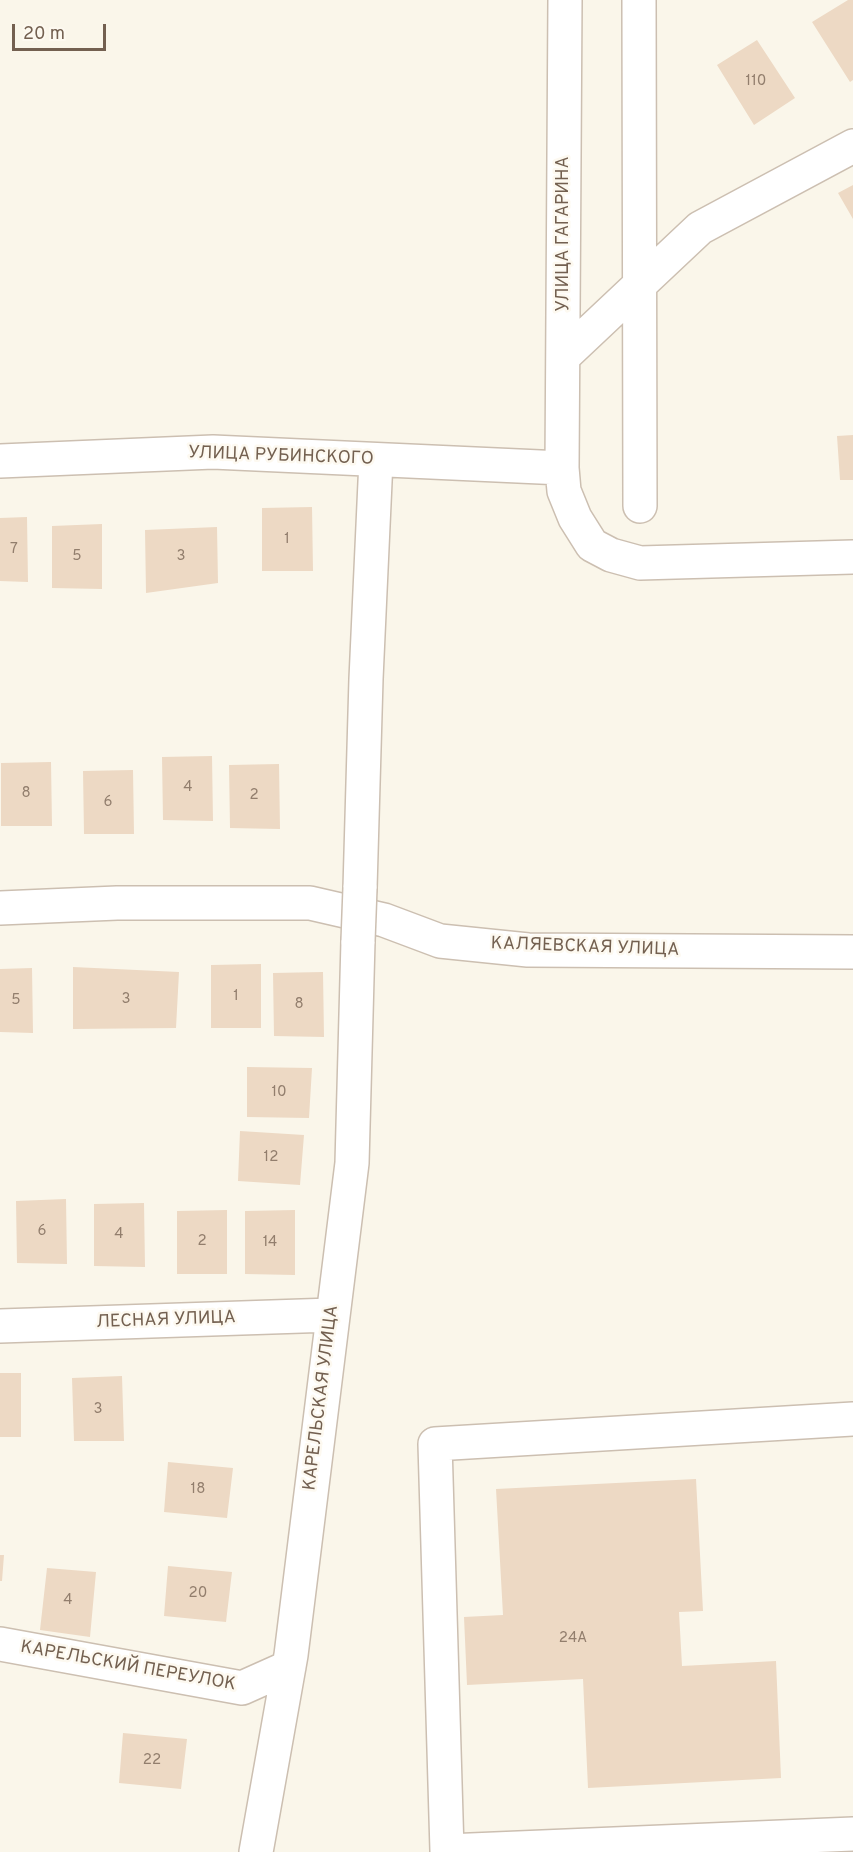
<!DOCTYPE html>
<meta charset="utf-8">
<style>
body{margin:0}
#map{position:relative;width:853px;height:1852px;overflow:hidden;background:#faf6ea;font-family:Overpass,sans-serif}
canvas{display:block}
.scale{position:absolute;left:12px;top:24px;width:94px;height:27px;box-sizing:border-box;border:3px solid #736050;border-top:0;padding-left:8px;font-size:18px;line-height:21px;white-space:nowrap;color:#736050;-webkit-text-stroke:4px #fdf9f0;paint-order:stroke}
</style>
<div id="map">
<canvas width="853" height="1852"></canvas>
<div class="scale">20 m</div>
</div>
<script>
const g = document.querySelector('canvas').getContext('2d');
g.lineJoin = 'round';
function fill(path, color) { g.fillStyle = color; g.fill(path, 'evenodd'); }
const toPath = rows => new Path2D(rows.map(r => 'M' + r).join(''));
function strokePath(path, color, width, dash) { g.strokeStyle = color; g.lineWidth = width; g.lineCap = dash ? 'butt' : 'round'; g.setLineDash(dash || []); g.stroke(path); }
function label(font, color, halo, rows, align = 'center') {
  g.font = font + ' Overpass,sans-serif'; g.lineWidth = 5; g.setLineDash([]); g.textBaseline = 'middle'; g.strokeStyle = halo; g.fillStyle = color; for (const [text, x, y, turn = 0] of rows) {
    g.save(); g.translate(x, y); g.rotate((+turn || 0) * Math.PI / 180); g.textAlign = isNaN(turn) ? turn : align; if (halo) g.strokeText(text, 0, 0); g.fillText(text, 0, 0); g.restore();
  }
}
fill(toPath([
 [848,0,853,0,853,80,850,82,812,22],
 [757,40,795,98,754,125,717,65],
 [853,185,853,219,838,193],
 [853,435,853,480,840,480,837,436],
 [312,507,313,571,262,571,262,508],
 [27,517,28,582,0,581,0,518],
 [102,524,102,589,52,588,52,526],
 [217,527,218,583,146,593,145,530],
 [212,756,213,821,163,820,162,757],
 [51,762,52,826,1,826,1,763],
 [279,764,280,829,230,828,229,765],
 [133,770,134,834,84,834,83,771],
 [261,964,261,1028,211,1028,211,965],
 [73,967,179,972,176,1028,73,1029],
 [32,968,33,1033,0,1032,0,969],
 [323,972,324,1037,274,1036,273,973],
 [247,1067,312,1068,309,1118,247,1117],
 [240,1131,304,1135,300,1185,238,1181],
 [66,1199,67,1264,17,1263,16,1201],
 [144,1203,145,1267,94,1266,94,1204],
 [227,1210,227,1274,177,1274,177,1211],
 [295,1210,295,1275,245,1274,245,1211],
 [0,1373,21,1373,21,1437,0,1437],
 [122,1376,124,1441,74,1441,72,1378],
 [168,1462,233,1468,227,1518,164,1512],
 [696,1479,703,1611,679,1612,682,1666,776,1661,781,1778,588,1788,583,1679,467,1685,464,1617,503,1615,496,1489],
 [0,1555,4,1555,2,1581,0,1581],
 [168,1566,232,1572,226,1622,164,1616],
 [47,1568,96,1572,90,1637,40,1630],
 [123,1733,187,1739,181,1789,119,1783]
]), '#edd9c4');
const minor = toPath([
 [565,0,562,468,564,491,575,518,592,545,611,555,640,563,853,557],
 [639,0,640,506],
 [564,356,700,228,853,146],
 [0,461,213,452,562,468],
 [360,888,366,679,376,460],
 [0,908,117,903,310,903,384,920,440,941,528,950,853,952],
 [0,1326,332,1315],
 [853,1419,435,1444,447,1851,853,1834],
 [0,1644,242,1688,289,1667],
 [256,1852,291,1655,352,1163,358,941]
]);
strokePath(minor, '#ccbfb1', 36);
strokePath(minor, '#fff', 33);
const minorBridge = toPath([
 [358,941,360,888]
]);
strokePath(minorBridge, '#ccbfb1', 36, []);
strokePath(minorBridge, '#fff', 33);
label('15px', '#927e6d', null, [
 ["110",756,82],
 ["1",287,540],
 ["7",14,550],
 ["5",77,557],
 ["3",181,557],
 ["4",188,788],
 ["8",26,794],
 ["2",254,796],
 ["6",108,803],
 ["1",236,997],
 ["3",126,1000],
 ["5",16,1001],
 ["8",299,1005],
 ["10",279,1093],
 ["12",271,1158],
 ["6",42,1232],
 ["4",119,1235],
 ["2",202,1242],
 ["14",270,1243],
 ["3",98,1410],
 ["18",198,1490],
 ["20",198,1594],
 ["4",68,1601],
 ["24А",573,1639],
 ["22",152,1761]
]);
label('18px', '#736050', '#fdf9f0', [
 ["УЛИЦА ГАГАРИНА",564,234,-90],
 ["УЛИЦА РУБИНСКОГО",281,457,2],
 ["КАЛЯЕВСКАЯ УЛИЦА",585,948,2],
 ["ЛЕСНАЯ УЛИЦА",166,1321,-2],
 ["КАРЕЛЬСКАЯ УЛИЦА",322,1398,-83],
 ["КАРЕЛЬСКИЙ ПЕРЕУЛОК",128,1667,10]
]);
</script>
